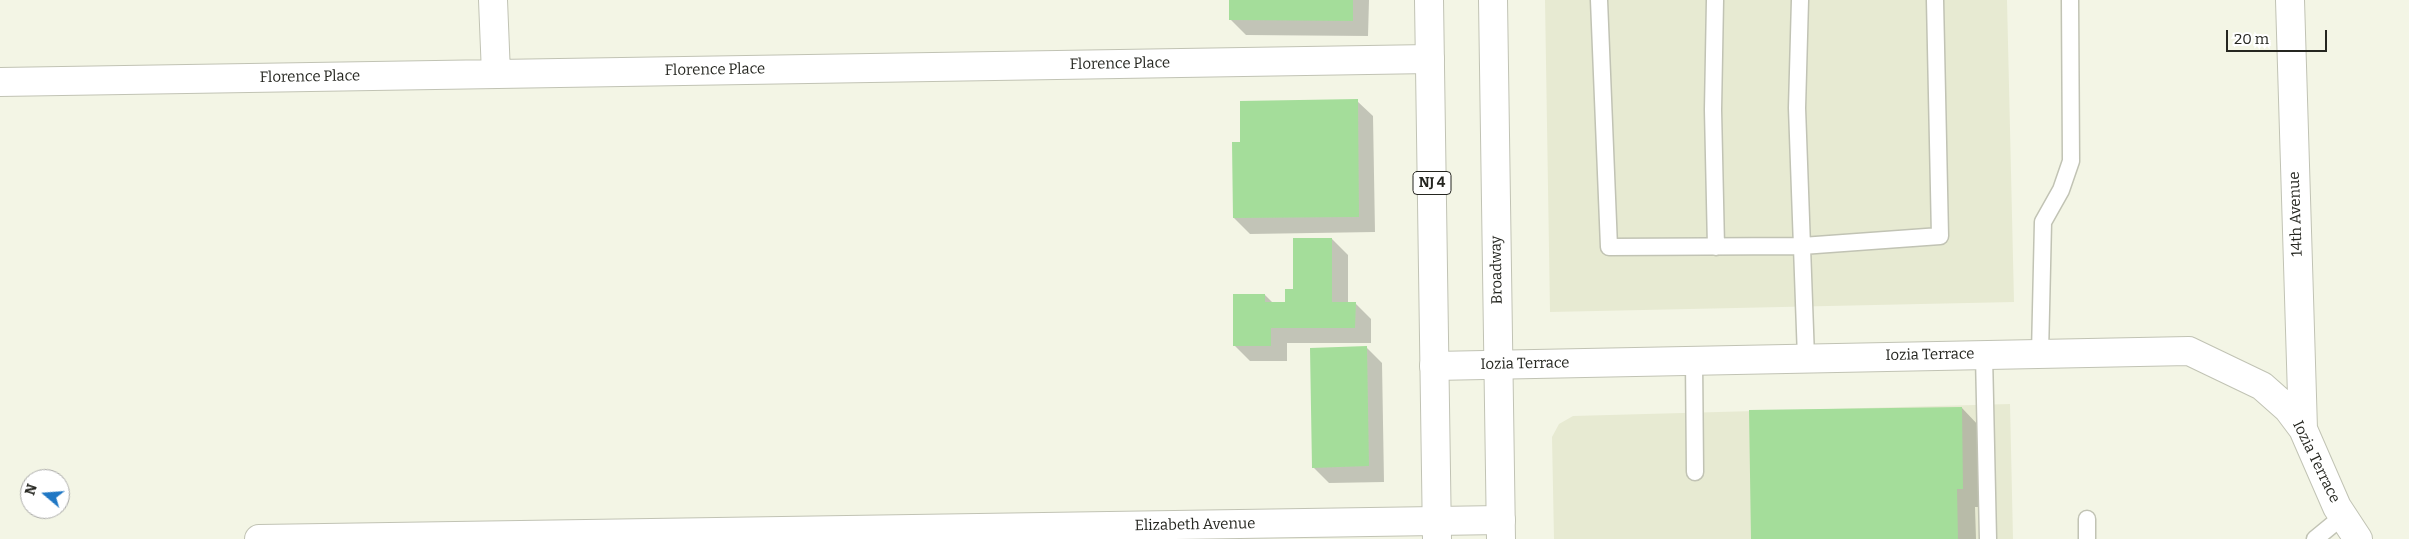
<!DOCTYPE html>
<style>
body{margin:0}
#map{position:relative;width:2409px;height:539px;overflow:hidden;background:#f3f5e5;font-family:Bitter,serif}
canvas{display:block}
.north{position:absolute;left:20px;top:469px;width:50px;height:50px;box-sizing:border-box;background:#fff;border:1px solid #a8a8a6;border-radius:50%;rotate:288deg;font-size:14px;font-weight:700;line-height:20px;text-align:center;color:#252620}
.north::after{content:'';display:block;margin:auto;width:18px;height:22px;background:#1f77c4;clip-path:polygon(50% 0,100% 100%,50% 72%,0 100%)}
.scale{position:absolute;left:2226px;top:30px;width:101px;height:22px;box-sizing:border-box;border:2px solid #252620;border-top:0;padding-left:6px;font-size:15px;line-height:18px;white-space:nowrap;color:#252620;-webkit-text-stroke:4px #fff;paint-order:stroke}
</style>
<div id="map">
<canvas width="2409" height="539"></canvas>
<div class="north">N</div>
<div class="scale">20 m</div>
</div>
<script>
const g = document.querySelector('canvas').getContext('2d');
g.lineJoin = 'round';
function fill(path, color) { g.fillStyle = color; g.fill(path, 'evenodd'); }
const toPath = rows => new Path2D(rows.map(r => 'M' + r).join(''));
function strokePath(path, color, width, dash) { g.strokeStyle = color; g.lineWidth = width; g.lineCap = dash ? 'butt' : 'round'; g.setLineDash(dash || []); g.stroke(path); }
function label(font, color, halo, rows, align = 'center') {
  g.font = font + ' Bitter,serif'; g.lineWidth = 4; g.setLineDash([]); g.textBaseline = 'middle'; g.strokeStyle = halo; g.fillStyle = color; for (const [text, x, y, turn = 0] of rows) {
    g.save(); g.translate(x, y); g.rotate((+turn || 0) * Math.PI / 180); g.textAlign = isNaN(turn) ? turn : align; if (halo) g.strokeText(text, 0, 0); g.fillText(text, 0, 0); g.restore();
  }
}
fill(toPath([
 [1545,0,2007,0,2014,302,1550,312],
 [2010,404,2013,539,1554,539,1552,437,1559,424,1573,416]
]), '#e7ead2');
fill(toPath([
 [1231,0,1369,0,1368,36,1246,35,1230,19],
 [1357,101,1373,116,1375,232,1250,234,1234,218],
 [1332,239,1348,255,1348,303,1355,303,1371,319,1371,343,1287,343,1287,361,1250,361,1234,345,1265,295,1273,303,1286,303],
 [1366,347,1382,363,1384,482,1329,483,1313,467],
 [1962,408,1980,427,1981,507,1975,507,1976,539,1753,539]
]), '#0003');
fill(toPath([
 [1229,0,1353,0,1353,21,1229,20],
 [1358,99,1359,217,1233,218,1232,142,1240,142,1240,101],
 [1293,238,1332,238,1332,302,1356,302,1355,328,1271,328,1271,346,1233,346,1233,294,1265,294,1265,302,1285,302,1285,289,1293,289],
 [1367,346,1369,466,1312,468,1310,348],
 [1962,407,1963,489,1957,489,1958,539,1751,539,1749,410]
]), '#a4dd9a');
const service = toPath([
 [1599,0,1609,247,1802,246,1940,236,1935,0],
 [1715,0,1713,110,1716,247],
 [1800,0,1797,108,1806,358],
 [2040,354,2043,222,2061,190,2071,161,2070,0],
 [1984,355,1988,539],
 [1694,360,1695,472],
 [2087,539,2087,519],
 [2315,539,2343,516]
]);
const minor = toPath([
 [493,0,496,74],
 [2290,0,2303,429],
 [0,82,1430,59],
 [1434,366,2189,351,2262,386,2288,409,2303,429,2337,507,2358,539],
 [259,539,1501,520]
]);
const primary = toPath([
 [1429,0,1437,539],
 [1493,0,1501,539]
]);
strokePath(service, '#c1c3b4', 19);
strokePath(minor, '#c1c3b4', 30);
strokePath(primary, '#c1c3b4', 30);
strokePath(service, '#fff', 16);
strokePath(minor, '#fff', 28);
strokePath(primary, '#fff', 28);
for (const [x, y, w] of [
 [1432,183,38]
]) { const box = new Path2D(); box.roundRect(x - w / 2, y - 11.5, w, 23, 4); g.fillStyle = '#fff'; g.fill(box); strokePath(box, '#252620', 1); }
label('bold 14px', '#252620', null, [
 ["NJ 4",1432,183]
]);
label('15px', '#252620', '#fff', [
 ["Florence Place",1120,64,-1],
 ["Florence Place",715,70,-1],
 ["Florence Place",310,77,-1],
 ["14th Avenue",2296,214,-92],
 ["Broadway",1497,270,-91],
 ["Iozia Terrace",1930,355,-1],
 ["Iozia Terrace",1525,364,-1],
 ["Iozia Terrace",2316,462,64],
 ["Elizabeth Avenue",1195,525,-1]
]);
</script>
